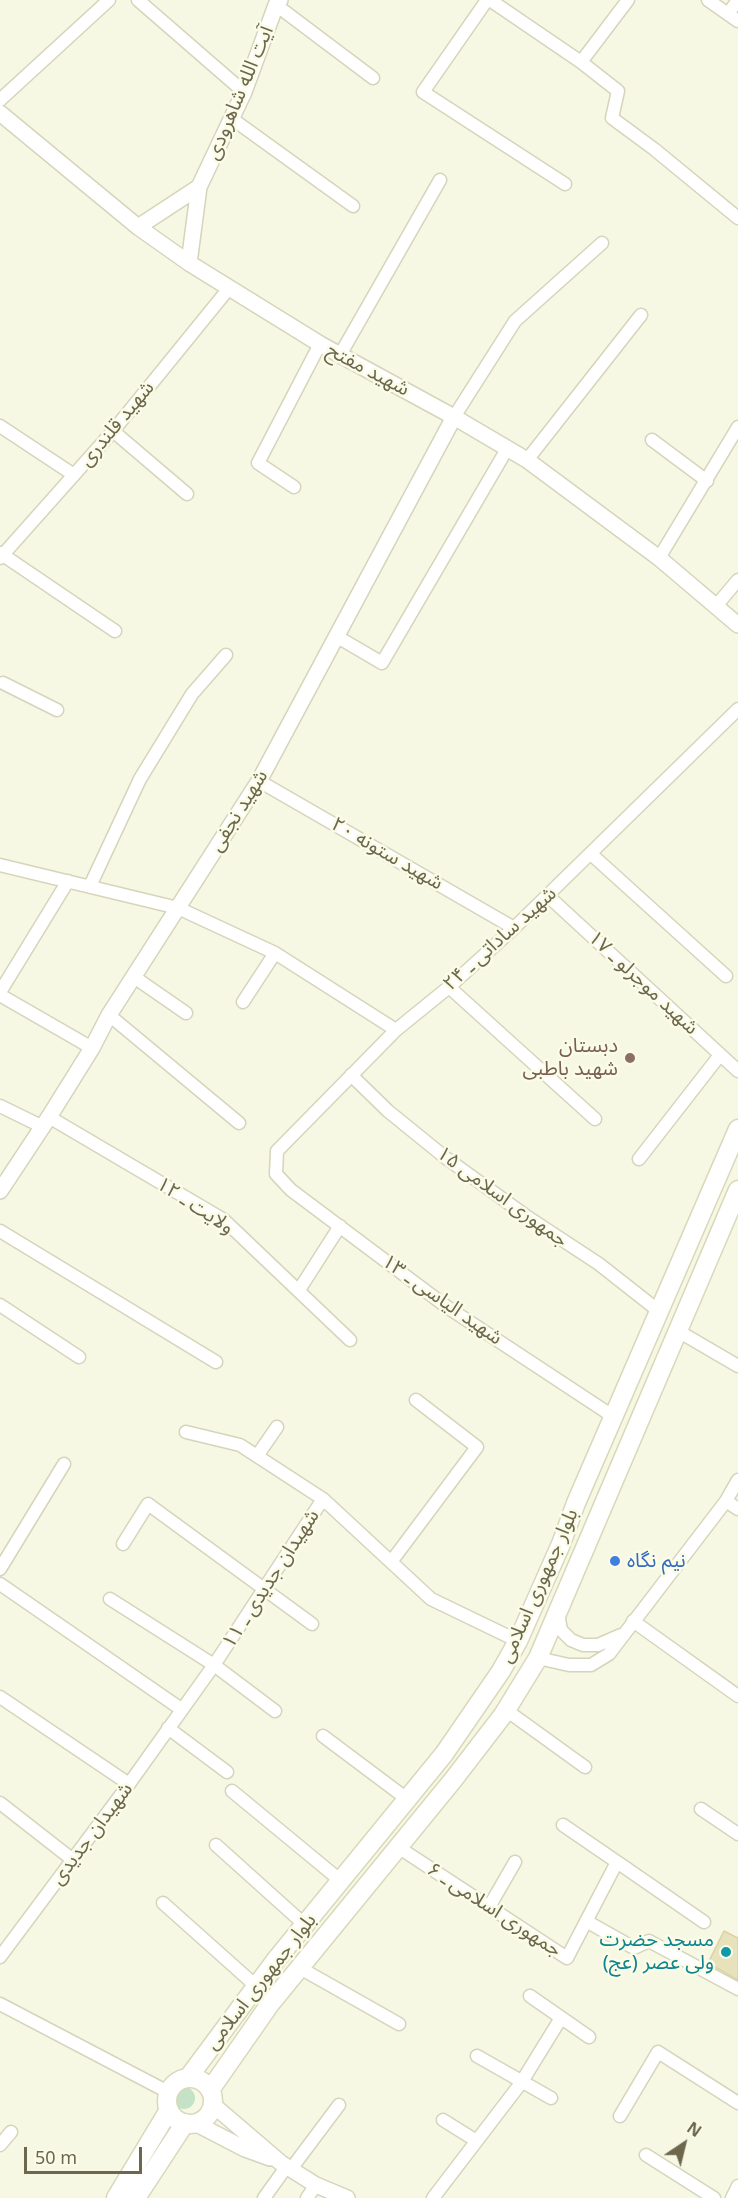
<!DOCTYPE html>
<meta charset="utf-8">
<style>
body{margin:0}
#map{position:relative;width:738px;height:2198px;overflow:hidden;background:#f7f8e3;font-family:"Noto Sans",sans-serif}
canvas{display:block}
.north{position:absolute;left:654px;top:2114px;width:60px;height:60px;-webkit-text-stroke:4px #fafce8;paint-order:stroke;rotate:35deg;font-size:16px;font-weight:700;line-height:24px;text-align:center;color:#6d674d}
.north::after{content:'';display:block;margin:auto;width:21px;height:27px;background:#6d674d;clip-path:polygon(50% 0,100% 100%,50% 72%,0 100%)}
.scale{position:absolute;left:24px;top:2147px;width:118px;height:27px;box-sizing:border-box;border:3px solid #6d674d;border-top:0;padding-left:8px;font-size:18px;line-height:21px;white-space:nowrap;color:#6d674d;-webkit-text-stroke:4px #fafce8;paint-order:stroke}
</style>
<div id="map">
<canvas width="738" height="2198"></canvas>
<div class="north">N</div>
<div class="scale">50 m</div>
</div>
<script>
const g = document.querySelector('canvas').getContext('2d');
g.lineJoin = 'round';
function fill(path, color) { g.fillStyle = color; g.fill(path, 'evenodd'); }
const toPath = rows => new Path2D(rows.map(r => 'M' + r).join(''));
function strokePath(path, color, width, dash) { g.strokeStyle = color; g.lineWidth = width; g.lineCap = dash ? 'butt' : 'round'; g.setLineDash(dash || []); g.stroke(path); }
function label(font, color, halo, rows, align = 'center') {
  g.font = font + ' "Noto Sans","Noto Sans Arabic",sans-serif'; g.lineWidth = 5; g.setLineDash([]); g.textBaseline = 'middle'; g.strokeStyle = halo; g.fillStyle = color; for (const [text, x, y, turn = 0] of rows) {
    g.save(); g.translate(x, y); g.rotate((+turn || 0) * Math.PI / 180); g.textAlign = isNaN(turn) ? turn : align; if (halo) g.strokeText(text, 0, 0); g.fillText(text, 0, 0); g.restore();
  }
}
fill(toPath([
 '173 2098a11 11 0 1 1 22 0a11 11 0 1 1-22 0Z'
]), '#c4e3c6');
const building = toPath([
 [724,1931,738,1938,738,1980,708,1963,724,1931]
]);
fill(building, '#e8e2bc');
strokePath(building, '#dad2a1', 1.5);
const minor = toPath([
 [138,0,244,92],
 [487,0,423,92,565,184],
 [490,0,581,62,618,91,612,118,654,149,738,218],
 [708,0,738,21],
 [276,5,373,78],
 [728,14,738,0],
 [581,62,628,0],
 [0,100,109,0],
 [231,118,353,206],
 [340,355,440,180],
 [454,417,515,321,602,243],
 [0,426,74,475],
 [113,431,187,494],
 [652,440,707,481],
 [527,460,641,315],
 [294,487,258,463,320,344],
 [0,553,115,631],
 [0,558,113,431,230,287],
 [659,558,738,427],
 [716,606,738,580],
 [336,636,382,663,507,449],
 [3,683,57,710],
 [259,781,514,928],
 [591,854,726,976],
 [0,865,178,908,275,953,396,1030],
 [90,886,140,779,192,694,226,655],
 [548,896,738,1071],
 [134,977,186,1013],
 [449,987,595,1119],
 [0,992,68,881],
 [0,995,92,1048],
 [243,1002,275,953],
 [109,1015,239,1123],
 [351,1075,388,1111,446,1158,529,1218,599,1264,660,1312],
 [0,1106,43,1127],
 [49,1117,224,1220,350,1340],
 [639,1159,720,1055],
 [0,1231,216,1362],
 [299,1290,340,1226],
 [0,1305,79,1357],
 [678,1331,738,1366],
 [614,1417,447,1307,291,1190,276,1174,277,1151,396,1030,449,987,514,928,738,709],
 [186,1432,240,1445,323,1499,431,1599,518,1641],
 [257,1456,277,1427],
 [726,1501,738,1509],
 [123,1544,148,1504,312,1624],
 [391,1562,477,1447,416,1400],
 [0,1569,64,1464],
 [0,1584,181,1709],
 [110,1599,214,1665,275,1711],
 [558,1613,561,1630,571,1640,583,1645,598,1645,621,1635],
 [633,1621,738,1696],
 [538,1658,569,1665,591,1665,609,1654,726,1501,738,1480],
 [0,1697,129,1784],
 [506,1710,585,1767],
 [168,1728,227,1772],
 [323,1736,407,1799],
 [232,1791,341,1881],
 [0,1803,73,1860],
 [701,1809,738,1834],
 [216,1845,305,1925],
 [398,1847,567,1958,617,1862,563,1825],
 [617,1862,704,1922],
 [163,1903,256,1986],
 [489,1907,515,1862],
 [586,1921,634,1948,649,1941,738,1989],
 [0,1957,129,1784,214,1665,323,1499],
 [300,1968,399,2024],
 [530,1996,589,2037],
 [0,2004,168,2092],
 [477,2056,551,2098],
 [620,2116,658,2052,738,2103],
 [443,2120,475,2140],
 [0,2145,11,2132],
 [646,2155,714,2198],
 [291,2169,339,2105],
 [264,2198,287,2166],
 [307,2198,316,2185],
 [433,2198,521,2083,561,2018],
 [732,2198,738,2186]
]);
const tertiary = toPath([
 [0,113,138,227,189,263,320,344,454,417,527,460,659,558,738,625],
 [138,227,199,187],
 [189,263,199,187,244,92,276,5,280,0],
 [0,1191,49,1117,92,1048,109,1015,259,781,454,417],
 [212,2104,281,2163,316,2185,347,2198],
 [195,2123,245,2149,270,2158]
]);
const secondary = toPath([
 [188,2078,275,1961,444,1754,501,1671,518,1641,561,1544,576,1503,738,1129],
 '167 2101a23 23 0 1 1 46 0a23 23 0 1 1-46 0Z',
 [210,2090,270,2004,453,1780,503,1715,538,1658,738,1190],
 [116,2198,169,2110],
 [136,2198,185,2123]
]);
strokePath(minor, '#d6d4bb', 15);
strokePath(tertiary, '#d6d4bb', 18);
strokePath(secondary, '#dad8ba', 21);
strokePath(minor, '#fff', 12);
strokePath(tertiary, '#fff', 15);
strokePath(secondary, '#fff', 18);
for (const [x, y, r, color] of [
 [630,1058,6,"#8d6e63"],
 [615,1561,6,"#3f7fe0"],
 [726,1952,6,"#0f9aa8"]
]) { const dot = new Path2D(); dot.arc(x, y, r, 0, 2 * Math.PI); g.fillStyle = color; g.fill(dot); strokePath(dot, '#fafce8', 2); }
label('20px', '#6d674d', '#fafce8', [
 ["آیت الله شاهرودی",240,93,-67],
 ["شهید مفتح",368,370,28],
 ["شهید قلندری",117,424,-50],
 ["شهید نجفی",239,811,-58],
 ["شهید ستونه ۲۰",387,854,30],
 ["شهید ساداتی ـ ۲۴",500,939,-42],
 ["شهید موجرلو ـ ۱۷",643,983,43],
 ["جمهوری اسلامی ۱۵",502,1197,36],
 ["ولایت ـ ۱۲",195,1206,33],
 ["شهید الیاسی ـ ۱۳",442,1300,35],
 ["شهیدان جدیدی ـ ۱۱",271,1579,-57],
 ["بلوار جمهوری اسلامی",539,1586,-66],
 ["شهیدان جدیدی",92,1834,-53],
 ["جمهوری اسلامی ـ ۶",494,1910,33],
 ["بلوار جمهوری اسلامی",261,1982,-52]
]);
label('20px', '#785e54', '#fafce8', [
 ["دبستان",618,1046],
 ["شهید باطبی",618,1069]
], 'right');
label('20px', '#366cbe', '#fafce8', [
 ["نیم نگاه",627,1561]
], 'left');
label('20px', '#0d838f', '#fafce8', [
 ["مسجد حضرت",714,1940],
 ["ولی عصر (عج)",714,1963]
], 'right');
</script>
